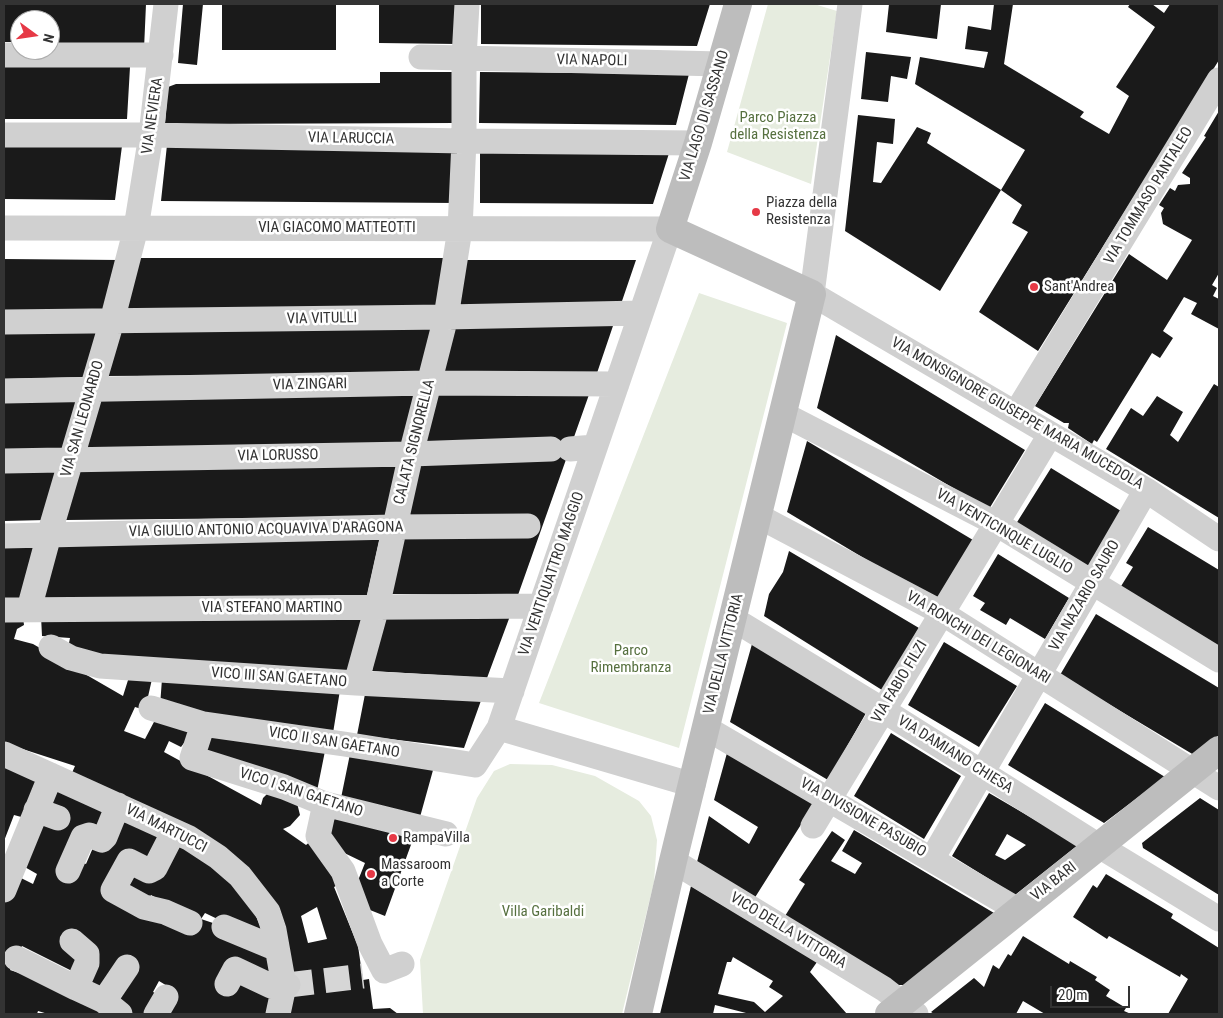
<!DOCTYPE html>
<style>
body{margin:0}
#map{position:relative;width:1223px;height:1018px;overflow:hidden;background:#fff;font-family:"Roboto Condensed",sans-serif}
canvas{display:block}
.frame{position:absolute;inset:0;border:5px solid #333;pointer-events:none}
.north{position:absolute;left:10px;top:10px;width:50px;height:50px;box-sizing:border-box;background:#fff;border:1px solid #adadad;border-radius:50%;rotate:104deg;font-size:14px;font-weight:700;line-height:20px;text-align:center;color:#333}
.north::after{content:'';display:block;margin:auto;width:18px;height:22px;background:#e63946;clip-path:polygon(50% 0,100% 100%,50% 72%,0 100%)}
.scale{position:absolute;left:1050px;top:986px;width:80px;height:22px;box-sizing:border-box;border:2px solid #333;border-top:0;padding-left:6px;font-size:15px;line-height:18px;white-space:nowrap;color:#333;-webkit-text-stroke:4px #fff;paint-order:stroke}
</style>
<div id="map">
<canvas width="1223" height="1018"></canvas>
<div class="frame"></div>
<div class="north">N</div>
<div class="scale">20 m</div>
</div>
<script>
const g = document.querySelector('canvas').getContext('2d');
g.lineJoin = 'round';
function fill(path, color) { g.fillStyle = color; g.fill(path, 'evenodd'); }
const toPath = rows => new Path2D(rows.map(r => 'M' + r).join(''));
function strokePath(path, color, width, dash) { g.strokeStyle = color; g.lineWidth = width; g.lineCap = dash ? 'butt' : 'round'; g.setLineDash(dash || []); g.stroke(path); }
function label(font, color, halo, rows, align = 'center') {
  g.font = font + ' "Roboto Condensed",sans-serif'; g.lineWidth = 5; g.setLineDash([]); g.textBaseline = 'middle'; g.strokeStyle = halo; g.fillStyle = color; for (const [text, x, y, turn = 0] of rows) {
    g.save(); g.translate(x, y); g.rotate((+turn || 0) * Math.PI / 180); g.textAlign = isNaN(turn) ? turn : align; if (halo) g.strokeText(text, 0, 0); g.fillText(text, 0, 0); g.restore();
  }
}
fill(toPath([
 [768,4,814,4,837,11,811,184,727,152],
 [699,293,787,323,679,748,539,703],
 [510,764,552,765,595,776,639,801,651,816,657,840,654,882,622,1014,423,1014,420,960,477,798,494,771]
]), '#e6ecdf');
fill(toPath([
 [4,4,146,4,144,49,50,43,50,20,20,20,20,42,4,42],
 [183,4,203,4,197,65,178,63],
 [222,4,336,4,336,50,222,50],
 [379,4,457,4,457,44,379,43],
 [481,4,710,4,697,46,481,44],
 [889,4,941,4,937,39,886,32],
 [994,4,1013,4,1004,64,1084,112,1080,117,1109,134,1129,96,1116,87,1155,27,1128,7,1130,4,1152,4,1164,13,1170,4,1219,4,1219,60,1038,351,979,312,1028,232,1012,223,1022,205,1001,190,1025,150,915,84,920,57,984,68,988,52,965,49,968,26,991,30],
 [866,52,911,57,907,79,891,76,888,102,861,99],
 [4,67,130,67,127,119,4,119],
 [380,72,456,72,456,123,165,124,168,87,176,84,380,83],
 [480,72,689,74,676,125,479,123],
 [1219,111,1219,273,1212,285,1217,288,1213,296,1219,299,1219,329,1191,314,1197,303,1184,297,1163,331,1173,338,1160,358,1152,353,1097,442,1094,440,1092,444,1068,428,1069,423,1064,423,1035,406,1129,254,1167,280,1192,240,1163,224,1161,213,1164,208,1159,205,1170,188,1175,191,1178,185,1190,184,1190,178,1182,173,1206,137,1204,136],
 [858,115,895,119,893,144,877,142,873,182,881,183,917,127,931,133,927,143,1001,190,940,291,845,231],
 [167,145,457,147,457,203,161,201],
 [4,146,122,146,115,200,4,199],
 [671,147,653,204,480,203,480,148],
 [133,258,448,258,440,306,122,309],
 [4,259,120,260,107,310,4,311],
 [462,260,636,260,621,304,455,305],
 [615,320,597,373,441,372,453,322],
 [434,323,422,374,104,376,118,327],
 [99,328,85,377,4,379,4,329],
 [836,335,1025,450,989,509,817,408],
 [1214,384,1219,387,1219,518,1106,449,1131,408,1143,416,1157,396,1183,412,1170,435,1178,442],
 [591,389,518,595,389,594,438,390],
 [417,391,404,444,84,449,99,396],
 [79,397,66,448,4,450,4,398],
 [807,441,973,540,937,602,787,512],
 [399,462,385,517,65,520,79,467],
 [1051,468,1121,511,1086,570,1014,527],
 [4,470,60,470,46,520,4,521],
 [1148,527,1219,570,1219,651,1118,591,1133,567,1126,563],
 [380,537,367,596,41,599,58,541],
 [4,543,35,547,24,598,4,598],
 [789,551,919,628,882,690,764,616,769,594,783,572],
 [998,554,1069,598,1045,639,1010,618,1006,625,980,610,985,603,973,596],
 [1096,614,1219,688,1219,735,1194,755,1060,675],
 [41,616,362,616,350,671,67,653,70,638,42,636],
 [510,616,487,678,372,671,383,618],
 [23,617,24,625,17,629,14,639,33,644,123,696,129,677,152,679,145,710,135,707,124,731,145,739,155,720,193,731,181,747,169,741,164,752,261,805,263,798,268,793,296,799,300,815,290,826,283,829,306,845,312,840,343,882,334,887,358,946,363,980,369,979,373,1009,390,1008,398,1014,284,1014,288,990,232,861,71,775,75,766,4,743,4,618],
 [317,907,327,939,308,943,301,916],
 [944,642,1017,686,979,747,908,705],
 [752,644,866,713,828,780,730,722],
 [162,679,340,690,333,733,160,706],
 [366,689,483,695,464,748,357,735],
 [1045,703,1165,777,1104,823,1008,765],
 [891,733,961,776,924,839,854,796],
 [204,734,325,751,317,791,201,754],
 [727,753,814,804,754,899,697,862,709,816,749,844,758,827,714,800],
 [350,754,435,763,420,817,341,798],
 [4,765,56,786,88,802,89,800,110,809,100,835,83,828,63,874,70,876,77,860,86,864,95,843,105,848,120,816,167,835,152,864,125,852,105,897,113,901,117,895,143,909,192,928,195,920,166,908,168,904,151,895,147,904,125,893,137,871,155,880,175,839,207,856,236,878,256,901,270,932,261,940,205,913,201,919,219,925,216,934,273,955,271,979,232,963,220,984,231,989,236,978,274,996,266,1014,167,1014,165,1013,177,996,168,991,169,987,159,981,153,992,157,994,144,1014,48,1014,38,1011,37,1014,4,1014,4,896,17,876,33,884,37,874,23,866,43,816,60,823,62,816,31,804,25,818,14,815,4,841],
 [69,932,96,948,91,955,97,958,83,987,100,996,123,959,135,968,109,1007,68,989,10,970,22,946,72,971,81,953,62,942],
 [989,793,1078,845,1015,895,952,856],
 [1007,834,1026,845,1005,860,995,855],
 [1200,798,1219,810,1219,895,1143,848,1142,843],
 [335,811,416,831,385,916,365,908,355,888,365,863,334,848,326,838],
 [854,830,994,913,906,985,898,985,785,916,805,884,799,880,832,831,845,840,831,861,855,874,862,863,842,851],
 [1106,874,1173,914,1171,918,1219,948,1219,1014,1168,1014,1188,979,1181,974,1180,977,1109,936,1107,939,1073,917,1093,885,1097,888],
 [691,886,817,962,810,972,847,1014,745,1014,746,1013,715,1005,713,1014,660,1014],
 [733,957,773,981,769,987,783,996,765,1012,754,1002,718,994,727,962,731,962],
 [1023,936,1069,964,1070,961,1097,977,1095,980,1110,990,1106,996,1126,1008,1124,1011,1131,1014,1045,1014,1023,1001,1016,1014,934,1014,931,1012,974,978,984,987,993,965,999,969,1008,954,1011,956]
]), '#1a1a1a');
strokePath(toPath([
 [288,985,363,976]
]), '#d6d6d6', 25, [25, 12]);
strokePath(toPath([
 [850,4,812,294,1146,490,1219,539],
 [4,55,161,55],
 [421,57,721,64],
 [4,135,151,135,464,141,698,143],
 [4,228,670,229,499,728,475,765,344,744,203,724,151,708],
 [4,322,446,317,641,313],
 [4,391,429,383,617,384],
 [1016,413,1219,80],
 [783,414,995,523,1219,660],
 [570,449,595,447],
 [4,461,411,454,551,449],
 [758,516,942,613,1219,788],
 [4,536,394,527,528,526],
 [29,609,49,535,112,321,136,228,151,135,166,4],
 [4,610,541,606],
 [733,619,883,710,1099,846,1219,919],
 [51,647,71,658,100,666,356,683,512,691],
 [356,683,377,607,411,454,446,317,460,229,464,141,464,58,467,4],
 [203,724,192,758,284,787,325,804,446,834],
 [499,728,693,785],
 [706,728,1018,910],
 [4,754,189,838,218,857,240,876,268,912,274,930,284,986,278,1014],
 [325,804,318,836,343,871,370,944,384,971,402,964],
 [36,810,58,818],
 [813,826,1050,435],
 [174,831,155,868,149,871,129,861,113,890,144,907,165,912,190,923],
 [932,859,1146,490],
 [673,861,884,989,916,1014],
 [68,871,83,837,89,835,102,840,105,837,118,805],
 [4,890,51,775],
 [224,927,277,949],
 [16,958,76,988,87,963,87,954,72,941],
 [227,984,235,969,271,986,288,985],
 [76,988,104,1001,120,1014],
 [104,1001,127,967],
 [156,1014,166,997]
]), '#d0d0d0', 25);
strokePath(toPath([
 [638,1014,673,861,812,294,670,229,698,143,738,4],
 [889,1014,1219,750]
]), '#bdbdbd', 28);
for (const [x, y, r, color] of [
 [756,212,5,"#e63946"],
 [1034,287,5,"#e63946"],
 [393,838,5,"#e63946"],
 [371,874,5,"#e63946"]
]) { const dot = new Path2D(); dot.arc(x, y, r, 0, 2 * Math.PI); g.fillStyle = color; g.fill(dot); strokePath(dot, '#fff', 2); }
label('15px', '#333', '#fff', [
 ["VIA NAPOLI",592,61,1],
 ["VIA NEVIERA",153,116,-82],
 ["VIA LAGO DI SASSANO",705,116,-73],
 ["VIA LARUCCIA",351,139,1],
 ["VIA TOMMASO PANTALEO",1149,196,-59],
 ["VIA GIACOMO MATTEOTTI",337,228],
 ["VIA VITULLI",322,319,-1],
 ["VIA ZINGARI",310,385,-1],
 ["VIA MONSIGNORE GIUSEPPE MARIA MUCEDOLA",1017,414,30],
 ["VIA SAN LEONARDO",83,419,-74],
 ["CALATA SIGNORELLA",415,442,-76],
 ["VIA LORUSSO",278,456,-1],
 ["VIA GIULIO ANTONIO ACQUAVIVA D'ARAGONA",266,530,-1],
 ["VIA VENTICINQUE LUGLIO",1004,532,30],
 ["VIA VENTIQUATTRO MAGGIO",552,574,-71],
 ["VIA NAZARIO SAURO",1085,596,-60],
 ["VIA STEFANO MARTINO",272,608],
 ["VIA RONCHI DEI LEGIONARI",978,638,31],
 ["VIA DELLA VITTORIA",724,654,-76],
 ["VICO III SAN GAETANO",279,678,4],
 ["VIA FABIO FILZI",900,682,-59],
 ["VICO II SAN GAETANO",334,743,9],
 ["VIA DAMIANO CHIESA",955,755,32],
 ["VICO I SAN GAETANO",301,793,18],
 ["VIA DIVISIONE PASUBIO",863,818,30],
 ["VIA MARTUCCI",166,829,27],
 ["VIA BARI",1054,882,-38],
 ["VICO DELLA VITTORIA",788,931,31]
]);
label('15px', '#56703f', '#fff', [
 ["Parco Piazza",778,118],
 ["della Resistenza",778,135],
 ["Parco",631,651],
 ["Rimembranza",631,668],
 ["Villa Garibaldi",543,912]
]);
label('15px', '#333', '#fff', [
 ["Piazza della",766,203],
 ["Resistenza",766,220],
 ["Sant'Andrea",1044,287],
 ["RampaVilla",403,838],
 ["Massaroom",381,865],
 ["a Corte",381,882]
], 'left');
</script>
